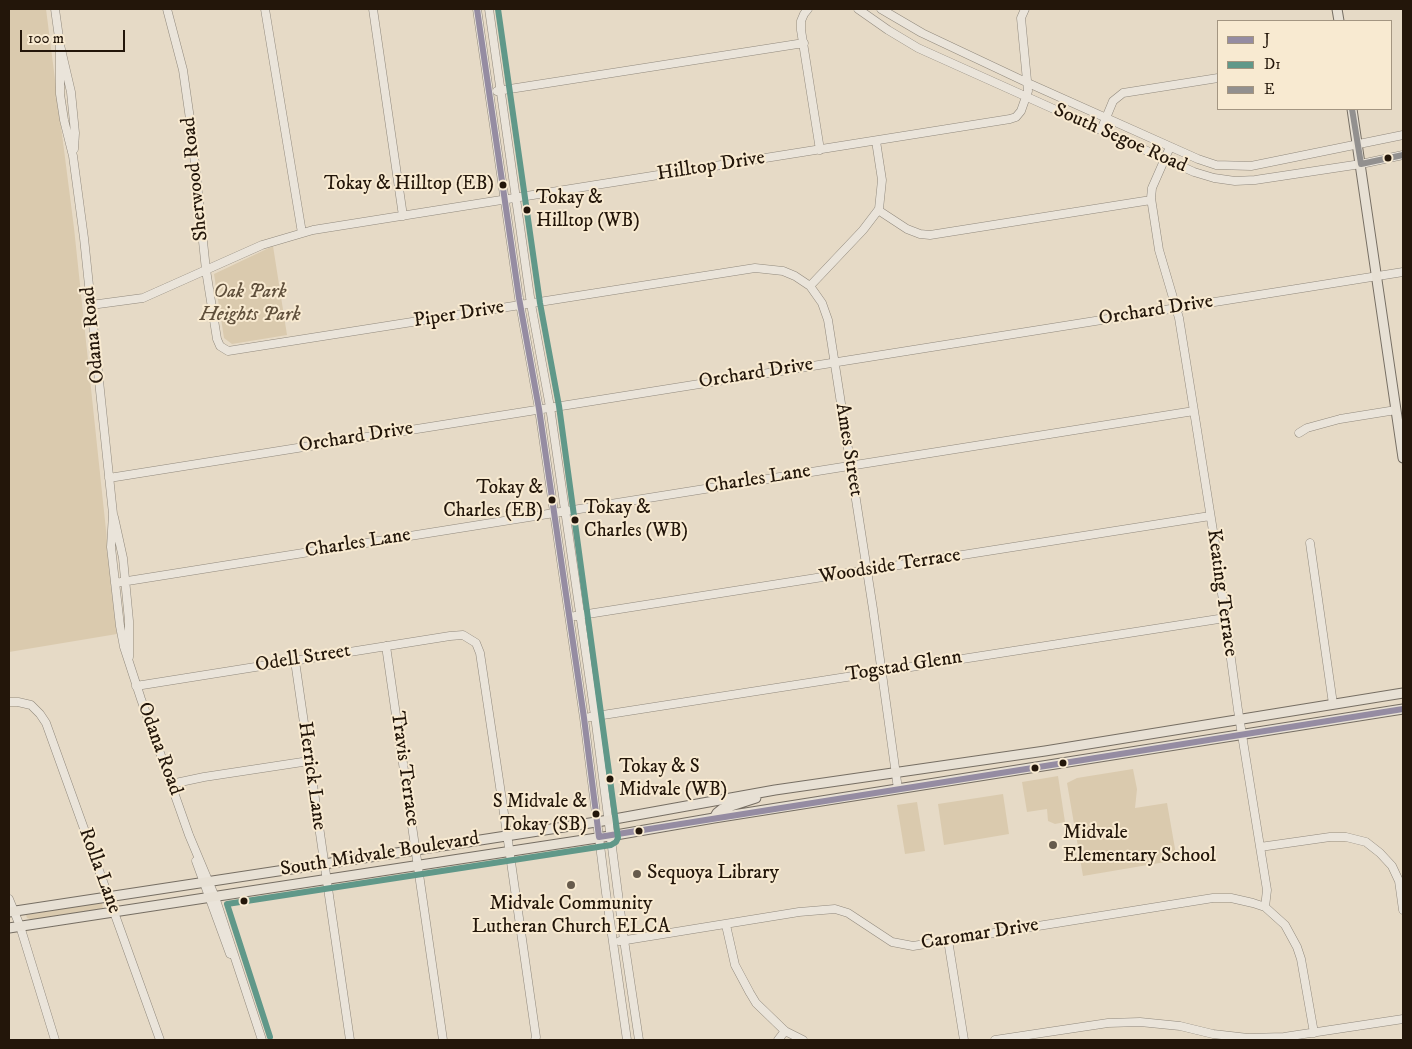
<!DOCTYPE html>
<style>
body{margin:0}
#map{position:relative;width:1412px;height:1049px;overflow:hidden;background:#e6dac6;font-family:"IM FELL DW Pica",serif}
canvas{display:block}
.frame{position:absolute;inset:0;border:10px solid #23160a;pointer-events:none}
.legend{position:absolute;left:1217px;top:20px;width:175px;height:90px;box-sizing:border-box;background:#f8ead1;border:1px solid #a39581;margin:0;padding:6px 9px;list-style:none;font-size:15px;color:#23160a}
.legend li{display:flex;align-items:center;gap:10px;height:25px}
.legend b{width:25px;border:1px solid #a39581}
.scale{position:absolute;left:20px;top:30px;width:105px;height:22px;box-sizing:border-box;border:2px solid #23160a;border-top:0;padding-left:6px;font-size:15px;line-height:18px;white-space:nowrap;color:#23160a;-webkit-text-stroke:4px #f8ead1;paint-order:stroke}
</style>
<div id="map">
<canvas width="1412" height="1049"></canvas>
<div class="frame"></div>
<ul class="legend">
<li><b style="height:6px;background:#958ca2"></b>J</li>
<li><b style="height:6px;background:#609889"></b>D1</li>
<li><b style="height:6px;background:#92908f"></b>E</li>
</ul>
<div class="scale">100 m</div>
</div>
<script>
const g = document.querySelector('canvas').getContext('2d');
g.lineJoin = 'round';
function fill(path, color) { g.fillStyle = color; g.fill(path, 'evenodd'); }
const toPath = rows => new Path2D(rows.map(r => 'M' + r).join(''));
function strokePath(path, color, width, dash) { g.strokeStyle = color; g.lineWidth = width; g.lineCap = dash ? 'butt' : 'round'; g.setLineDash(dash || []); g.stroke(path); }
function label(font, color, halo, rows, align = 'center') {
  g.font = font + ' "IM FELL DW Pica",serif'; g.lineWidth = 4; g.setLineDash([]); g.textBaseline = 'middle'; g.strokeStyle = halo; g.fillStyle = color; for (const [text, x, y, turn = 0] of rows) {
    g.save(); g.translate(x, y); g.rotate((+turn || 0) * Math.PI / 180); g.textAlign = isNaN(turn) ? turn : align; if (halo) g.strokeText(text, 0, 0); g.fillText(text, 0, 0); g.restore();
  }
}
fill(toPath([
 [9,9,46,9,74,228,117,634,9,652],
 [273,246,287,335,232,344,224,338,214,274],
 [1133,769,1137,789,1135,808,1167,803,1177,860,1083,876,1067,783,1077,778],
 [1058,776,1065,822,1055,824,1048,821,1047,809,1027,812,1022,782],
 [1003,794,1009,834,944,845,938,804],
 [917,802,925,851,905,854,897,805],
 [97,903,102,903,103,908,98,910,33,920,27,918,26,915]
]), '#dacaae');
const minor = toPath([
 [55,9,60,45,71,92,75,133,74,149],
 [167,9,183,70,191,126,206,270,217,339,220,346,228,351,755,268,783,271,795,276,810,286],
 [265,9,302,233],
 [373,9,403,216],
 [477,9,519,298,539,409,584,718,606,893,627,1040],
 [489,9,531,304,550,407,595,716,624,940,639,1040],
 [808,9,804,14,801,21,801,30,820,150],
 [858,9,888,30,918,48,1194,172,1214,178,1235,181,1255,180,1361,164,1403,155],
 [881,9,922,33,1028,83,1198,159,1216,165,1251,166,1403,135],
 [60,45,60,94,64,120,73,156,84,238,113,514,111,547,120,626,124,647,141,699,189,835,215,897,262,1040],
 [497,91,804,43],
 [1101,130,1113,101,1123,93,1218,78],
 [876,141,882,180,879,209,863,230,810,286,822,303,828,320,873,609,898,789],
 [1170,147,1152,188,1151,198,1159,250,1179,318,1194,411,1216,550,1238,710,1267,890,1265,907,1285,925,1297,947,1301,959,1314,1033],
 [878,210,907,229,920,234,930,235,1151,200],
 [91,305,143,298,262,245,313,230,1010,119,1016,117,1021,111,1028,91,1021,18,1025,9],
 [1299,433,1307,428,1340,419,1396,410],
 [109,478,1403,272],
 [114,517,123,558,129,621,129,657],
 [1310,543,1333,704],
 [115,583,1194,411],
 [575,616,1210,516],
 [386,646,443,1040],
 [295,661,350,1040],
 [136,686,450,636,463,635,476,643,480,653,506,827,536,1037,535,1040],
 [9,702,18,702,31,705,40,714,46,723,160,1040],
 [590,717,1225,618],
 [171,784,204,777,309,761],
 [1260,847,1330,837,1346,837,1366,842,1380,853,1392,866,1399,881,1403,910],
 [196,861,230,954],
 [9,899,20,926,55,1040],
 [726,925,735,965,750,993,756,1003,785,1031,803,1040],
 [948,940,964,1040],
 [620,941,799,912,835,909,848,913,892,942,913,946,1213,898,1231,898,1253,903,1265,907],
 [778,1040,785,1031],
 [995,1040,1108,1023,1140,1022,1180,1026,1213,1034,1248,1038,1284,1037,1403,1019]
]);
const major = toPath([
 [1337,9,1339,21],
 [1352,109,1403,458],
 [714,818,717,813,722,809,756,798],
 [9,912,416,850,609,820,775,790,1045,751,1403,693],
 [9,928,610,836,714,818,1403,709]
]);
strokePath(minor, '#91897d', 9);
strokePath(major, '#766e63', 11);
strokePath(minor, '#eae4da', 8);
strokePath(major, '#e7e0d4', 9);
strokePath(toPath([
 [477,9,519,298,539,409,584,718,599,837,1403,709]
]), '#958ca2', 6);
strokePath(toPath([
 [270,1037,227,904,611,845,616,842,618,838,559,406,540,303,498,9]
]), '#609889', 6);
strokePath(toPath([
 [1352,109,1361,164,1403,155]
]), '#92908f', 6);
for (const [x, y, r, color] of [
 [1388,158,4.5,"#23160a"],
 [503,185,4.5,"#23160a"],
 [527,210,4.5,"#23160a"],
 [552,500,4.5,"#23160a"],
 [575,520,4.5,"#23160a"],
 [1063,763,4.5,"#23160a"],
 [1035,768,4.5,"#23160a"],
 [610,779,4.5,"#23160a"],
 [596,814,4.5,"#23160a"],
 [639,831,4.5,"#23160a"],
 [1053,845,5,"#675b4c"],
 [637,874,5,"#675b4c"],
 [571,885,5,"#675b4c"],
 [244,901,4.5,"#23160a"]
]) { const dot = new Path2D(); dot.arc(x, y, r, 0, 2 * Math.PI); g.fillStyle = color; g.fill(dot); strokePath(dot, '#f8ead1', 2); }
label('19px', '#23160a', '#f8ead1', [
 ["Tokay & Hilltop (EB)",494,185],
 ["Tokay &",536,199,"left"],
 ["Hilltop (WB)",536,222,"left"],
 ["Tokay &",543,489],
 ["Charles (EB)",543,512],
 ["Tokay &",584,509,"left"],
 ["Charles (WB)",584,532,"left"],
 ["Tokay & S",619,768,"left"],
 ["Midvale (WB)",619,791,"left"],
 ["S Midvale &",587,803],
 ["Tokay (SB)",587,826]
], 'right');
label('20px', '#23160a', '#f8ead1', [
 ["South Segoe Road",1120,139,24],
 ["Hilltop Drive",711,167,-9],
 ["Sherwood Road",196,179,-96],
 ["Orchard Drive",1156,311,-9],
 ["Piper Drive",459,315,-9],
 ["Odana Road",94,335,-96],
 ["Orchard Drive",756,374,-9],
 ["Orchard Drive",356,438,-9],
 ["Ames Street",848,450,81],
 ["Charles Lane",758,480,-9],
 ["Charles Lane",358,544,-9],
 ["Woodside Terrace",890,567,-9],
 ["Keating Terrace",1221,593,82],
 ["Odell Street",303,659,-9],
 ["Togstad Glenn",904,667,-9],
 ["Odana Road",159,749,70],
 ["Travis Terrace",404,769,82],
 ["Herrick Lane",311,776,82],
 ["South Midvale Boulevard",380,855,-9],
 ["Rolla Lane",99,871,70],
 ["Caromar Drive",980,935,-9]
]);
label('italic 20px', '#60503c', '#f8ead1', [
 ["Oak Park",250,293],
 ["Heights Park",250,316]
]);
label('20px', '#23160a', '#f8ead1', [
 ["Midvale",1063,834],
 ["Elementary School",1063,857],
 ["Sequoya Library",647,874],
 ["Midvale Community",571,905,"center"],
 ["Lutheran Church ELCA",571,928,"center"]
], 'left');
</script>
